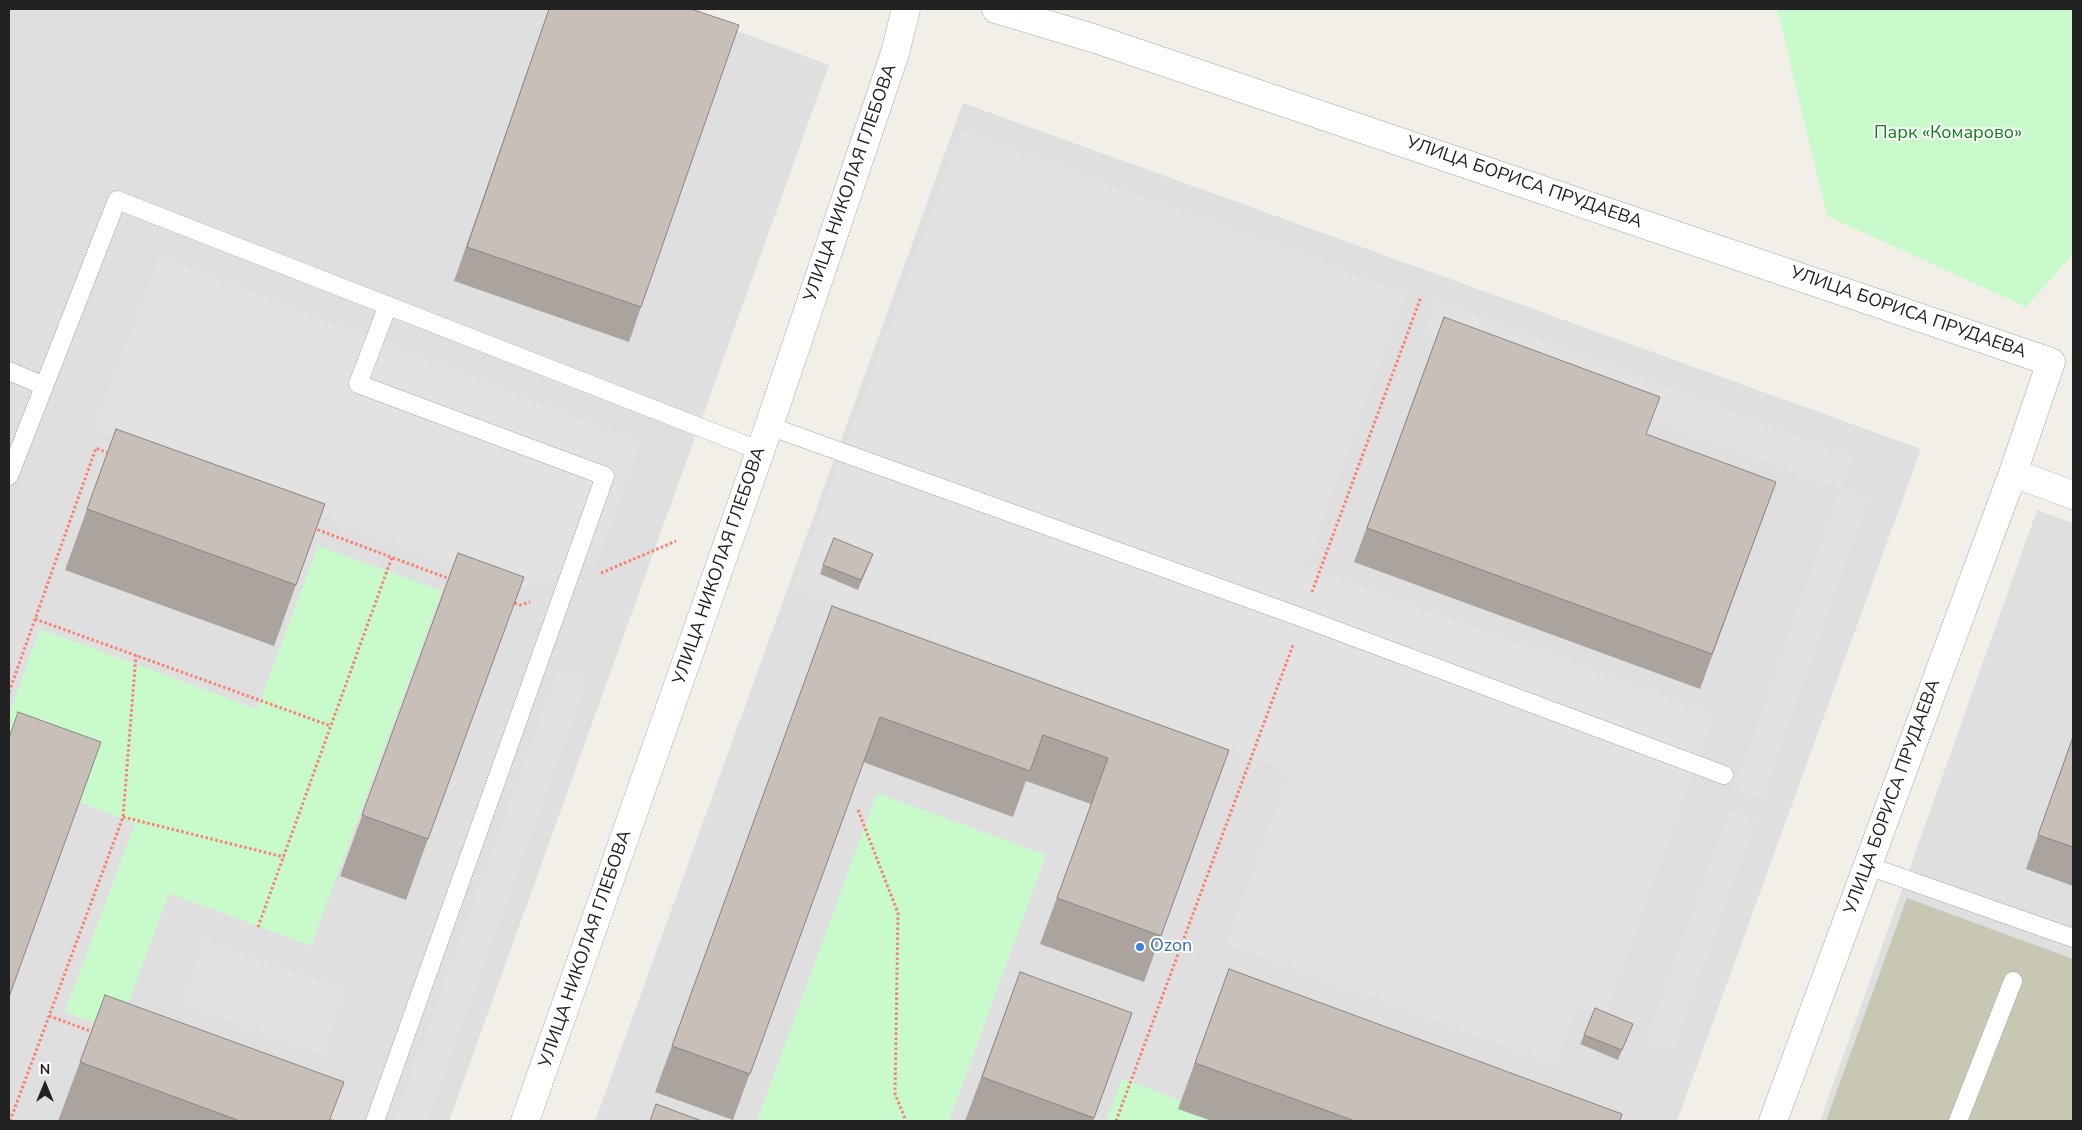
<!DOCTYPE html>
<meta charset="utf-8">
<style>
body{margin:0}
#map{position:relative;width:2082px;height:1130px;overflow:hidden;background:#f2efe9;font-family:"Nunito Sans",sans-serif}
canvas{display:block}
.frame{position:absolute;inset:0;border:10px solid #222;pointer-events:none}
.north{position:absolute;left:20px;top:1060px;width:50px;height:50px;-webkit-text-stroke:4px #fff;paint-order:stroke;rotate:0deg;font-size:14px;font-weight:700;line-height:20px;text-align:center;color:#222}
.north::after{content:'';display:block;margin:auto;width:18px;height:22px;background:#222;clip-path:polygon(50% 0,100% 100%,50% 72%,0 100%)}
</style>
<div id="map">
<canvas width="2082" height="1130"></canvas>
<div class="frame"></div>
<div class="north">N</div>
</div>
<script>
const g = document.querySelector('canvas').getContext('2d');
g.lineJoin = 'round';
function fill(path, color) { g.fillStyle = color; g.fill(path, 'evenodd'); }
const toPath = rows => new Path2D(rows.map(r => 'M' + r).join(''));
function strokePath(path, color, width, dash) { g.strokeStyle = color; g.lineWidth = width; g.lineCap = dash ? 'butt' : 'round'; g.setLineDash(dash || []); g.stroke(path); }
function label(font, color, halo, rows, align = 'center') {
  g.font = font + ' "Nunito Sans",sans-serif'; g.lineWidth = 4; g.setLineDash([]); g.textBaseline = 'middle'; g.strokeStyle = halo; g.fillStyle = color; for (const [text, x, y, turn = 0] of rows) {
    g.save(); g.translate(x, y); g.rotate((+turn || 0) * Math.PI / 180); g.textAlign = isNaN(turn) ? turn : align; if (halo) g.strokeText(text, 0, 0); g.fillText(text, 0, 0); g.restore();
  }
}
fill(toPath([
 [9,9,679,9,829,65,449,1121,9,1121],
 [963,103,1921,449,1677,1121,595,1121],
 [2037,510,2073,523,2073,1121,1820,1121]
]), '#e0dfdf');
fill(toPath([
 [1907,898,2073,959,2073,1121,1826,1121]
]), '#c7c7b4');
fill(toPath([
 [1777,9,2073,9,2073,254,2026,307,1827,216],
 [318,546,442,591,311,946,169,893,118,1031,65,1012,135,823,9,776,9,715,40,629,257,709],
 [877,793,1046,855,949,1121,757,1121],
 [1122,1079,1238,1121,1106,1121]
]), '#c8facc');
fill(toPath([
 [961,131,1406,294,1306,567,1715,716,1606,1014,1578,1005,1556,1064,1226,943,1289,771,793,588],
 [159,257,641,443,599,559,518,590,93,428],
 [1436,301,1853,458,1841,489,1424,332],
 [1839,490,1868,501,1763,799,1734,789],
 [558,670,588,681,428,1121,394,1121],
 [1729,810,1757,820,1674,1049,1646,1039],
 [204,941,346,991,323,1054,182,1003]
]), '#e2e2e2');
const lane = toPath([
 [9,371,44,386],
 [769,426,1303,618,1724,775],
 [9,476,117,200,761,451],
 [1868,866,2073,938],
 [375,1121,605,476,358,384,388,305],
 [1958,1121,2013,981]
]);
const street = toPath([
 [996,9,1096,39,2051,362,2013,473,2073,495],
 [525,1121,769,426,895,53,906,9],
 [1773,1121,2013,473]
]);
strokePath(lane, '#a9a9a9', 19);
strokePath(street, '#a9a9a9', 29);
strokePath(toPath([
 [313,528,450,579],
 [601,573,676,541],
 [1312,592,1421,297],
 [510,601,520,605,530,602],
 [35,619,331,726],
 [9,692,96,448,110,454],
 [858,810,898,913,895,1094,906,1121],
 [123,817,284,857],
 [258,927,392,557],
 [49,1016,93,1032],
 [326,1119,333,1121],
 [10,1121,123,817,136,655],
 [1116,1121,1293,645]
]), '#fa8072', 3, [2.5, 2.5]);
strokePath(lane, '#fff', 18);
strokePath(street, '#fff', 28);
fill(toPath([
 [549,9,691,9,641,307,629,342,454,281],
 [1444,317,1646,434,1776,482,1700,689,1354,562],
 [116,429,325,504,274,646,65,570],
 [458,553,428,839,406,900,340,876],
 [873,554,858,590,820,574,823,565],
 [832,606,1229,750,1144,982,1040,944,1091,804,1026,781,1013,817,863,762,733,1120,655,1092],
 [2073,736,2073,886,2026,869],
 [1229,969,1620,1121,1212,1121,1178,1109],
 [1020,972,1132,1013,1093,1121,965,1121],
 [105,995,330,1121,58,1121],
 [1633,1024,1618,1060,1580,1044,1584,1035]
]), '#aba49e');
const building = toPath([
 [549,9,691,9,739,25,641,307,467,247,549,9],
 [1444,317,1660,397,1646,434,1776,482,1712,654,1367,528,1444,317],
 [116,429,325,504,296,585,87,509,116,429],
 [834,538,873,554,861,580,823,565,834,538],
 [458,553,524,577,428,839,362,815,458,553],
 [832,606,1229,750,1161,936,1057,898,1108,758,1043,735,1030,771,880,717,750,1074,672,1046,832,606],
 [18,712,101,742,9,997,9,738,18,712],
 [2073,737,2073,847,2038,835,2073,737],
 [1229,969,1622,1114,1620,1121,1355,1121,1195,1063,1229,969],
 [1020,972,1132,1013,1094,1118,982,1077,1020,972],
 [105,995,344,1082,329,1121,240,1121,80,1062,105,995],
 [1595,1008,1633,1024,1622,1050,1584,1035,1595,1008],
 [656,1104,702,1121,650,1121,656,1104]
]);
fill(building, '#c7bfb8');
strokePath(building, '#8b8681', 1);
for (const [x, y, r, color] of [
 [1140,947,5,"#3f7fe0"]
]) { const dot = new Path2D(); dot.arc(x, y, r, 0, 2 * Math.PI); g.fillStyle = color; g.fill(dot); strokePath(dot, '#fff', 2); }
label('18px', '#0c8416', '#fff', [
 ["Парк «Комарово»",1948,134]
]);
label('18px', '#222', '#fff', [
 ["УЛИЦА НИКОЛАЯ ГЛЕБОВА",851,183,-71],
 ["УЛИЦА БОРИСА ПРУДАЕВА",1524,183,19],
 ["УЛИЦА БОРИСА ПРУДАЕВА",1908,313,19],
 ["УЛИЦА НИКОЛАЯ ГЛЕБОВА",720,566,-71],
 ["УЛИЦА БОРИСА ПРУДАЕВА",1893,797,-70],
 ["УЛИЦА НИКОЛАЯ ГЛЕБОВА",586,949,-71]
]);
label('18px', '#366cbe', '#fff', [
 ["Ozon",1150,947]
], 'left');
</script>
